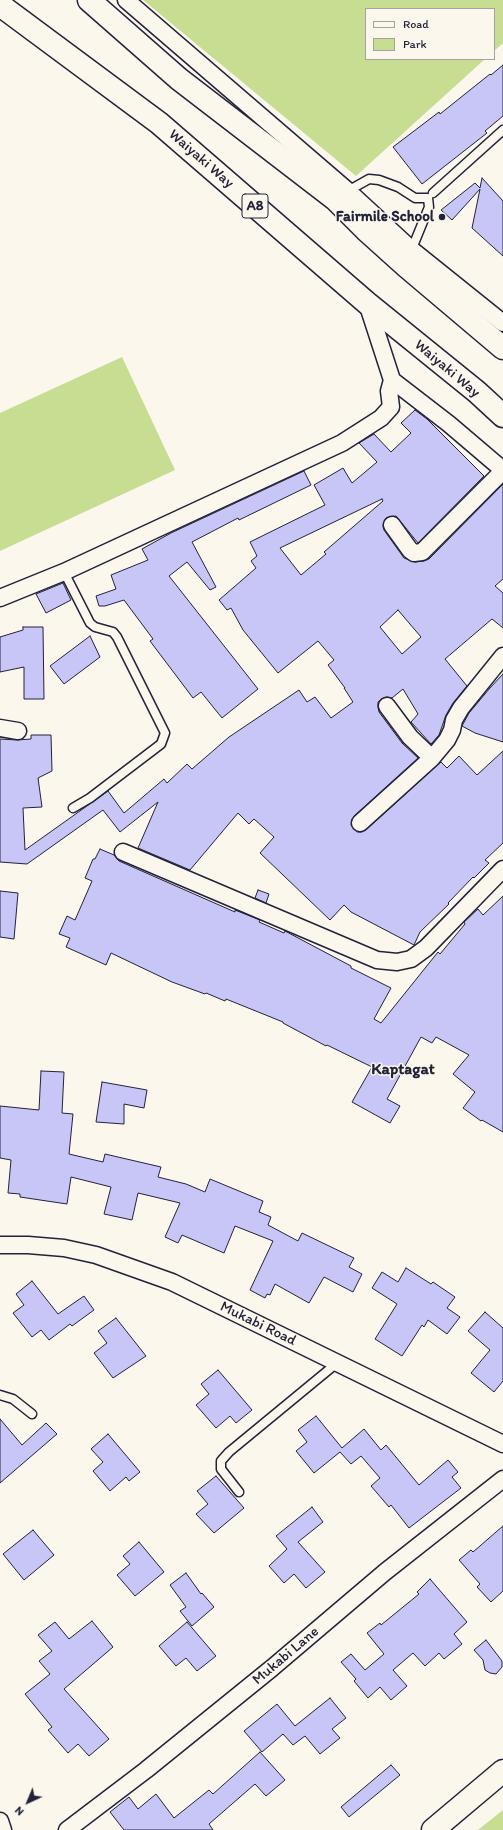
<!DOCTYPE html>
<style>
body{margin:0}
#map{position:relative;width:503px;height:1830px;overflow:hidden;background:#fbf7ec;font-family:Itim,sans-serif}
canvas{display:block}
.legend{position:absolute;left:365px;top:8px;width:130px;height:52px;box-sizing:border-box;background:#fbf7ec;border:1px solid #a4a2a5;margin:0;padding:5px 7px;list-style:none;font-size:12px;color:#22223b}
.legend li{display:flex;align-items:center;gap:8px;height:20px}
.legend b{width:20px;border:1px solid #a4a2a5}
.north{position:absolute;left:8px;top:1782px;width:40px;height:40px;-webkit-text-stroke:3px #fbf7ec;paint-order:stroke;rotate:224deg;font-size:11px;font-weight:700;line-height:16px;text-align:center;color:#22223b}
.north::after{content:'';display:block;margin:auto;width:14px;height:18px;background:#22223b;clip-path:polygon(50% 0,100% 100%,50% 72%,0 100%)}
</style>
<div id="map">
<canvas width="503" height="1830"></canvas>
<ul class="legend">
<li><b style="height:5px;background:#fbf7ec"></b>Road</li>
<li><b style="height:11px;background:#c6dd92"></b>Park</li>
</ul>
<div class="north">N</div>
</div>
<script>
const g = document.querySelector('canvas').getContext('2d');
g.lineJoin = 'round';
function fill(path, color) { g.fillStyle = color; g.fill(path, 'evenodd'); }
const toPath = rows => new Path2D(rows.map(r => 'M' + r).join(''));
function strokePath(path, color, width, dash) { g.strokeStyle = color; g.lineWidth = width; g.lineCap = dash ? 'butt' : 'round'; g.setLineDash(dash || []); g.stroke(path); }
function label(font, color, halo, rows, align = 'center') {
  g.font = font + ' Itim,sans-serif'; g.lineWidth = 3; g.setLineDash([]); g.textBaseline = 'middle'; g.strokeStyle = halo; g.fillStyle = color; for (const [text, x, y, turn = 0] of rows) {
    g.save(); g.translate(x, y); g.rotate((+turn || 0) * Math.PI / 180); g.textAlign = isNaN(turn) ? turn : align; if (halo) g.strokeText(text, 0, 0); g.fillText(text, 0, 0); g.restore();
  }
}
fill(toPath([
 [143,0,503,0,503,43,494,51,494,9,366,9,366,59,485,59,356,176],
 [122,357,175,470,0,551,0,413],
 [503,1810,503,1830,478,1830]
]), '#c6dd92');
const building = toPath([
 [503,65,503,116,485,131,487,133,422,184,393,147,439,112,440,114,490,74,491,75,503,65],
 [482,178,503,201,503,256,472,228,480,189,452,220,441,210,475,183,480,188,482,178],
 [415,410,427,419,484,476,418,543,396,516,386,518,383,526,384,530,404,558,415,562,424,561,429,559,503,484,503,579,495,586,503,593,503,628,492,619,445,659,467,686,453,703,446,715,439,735,431,744,411,722,418,714,403,689,392,698,386,697,378,702,378,707,379,712,402,743,418,758,354,816,351,825,357,832,362,832,366,830,441,762,447,768,459,756,477,775,503,751,503,843,485,860,489,863,474,878,473,877,448,903,449,904,420,932,414,945,351,912,344,905,330,920,260,853,274,837,254,819,249,824,238,813,190,870,138,848,158,802,120,832,103,810,27,864,0,862,0,739,17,740,31,739,31,735,51,735,52,771,38,778,42,807,23,808,25,850,108,791,124,813,164,779,167,783,187,764,192,769,229,737,299,690,307,702,315,697,331,718,353,702,344,688,345,688,328,665,334,660,318,641,278,673,243,630,231,608,227,610,219,600,256,568,251,561,257,556,250,542,325,505,314,485,343,468,352,483,377,462,359,443,374,434,391,452,411,433,401,423,415,410],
 [382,499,383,501,324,552,326,554,301,575,280,548,382,499],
 [398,610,421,637,402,654,380,627,398,610],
 [304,471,311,485,239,520,238,518,192,542,216,587,210,590,187,562,169,576,258,689,222,718,201,692,193,698,150,641,153,639,124,600,105,606,99,606,96,596,116,589,111,575,148,560,142,549,171,533,304,471],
 [63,583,71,600,46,613,36,594,63,583],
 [23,627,43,627,44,699,24,699,24,667,0,672,0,637,23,630,23,627],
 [90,636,100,657,64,684,50,666,90,636],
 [503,674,503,742,475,733,462,726,469,713,490,688,503,674],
 [100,849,114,855,119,861,235,912,235,910,260,920,259,922,284,933,285,931,351,966,351,968,391,988,374,1019,381,1023,438,952,440,954,465,924,464,922,478,909,483,915,503,896,503,1132,482,1120,481,1121,463,1108,475,1092,453,1074,469,1055,436,1037,432,1043,421,1037,387,1099,400,1106,390,1123,352,1102,372,1067,327,1045,326,1046,283,1023,283,1022,226,999,225,1001,206,993,205,994,172,982,111,953,106,965,66,947,70,938,59,934,67,916,75,920,92,881,85,878,93,859,95,859,100,849],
 [258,890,269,894,266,903,255,898,258,890],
 [0,891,18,893,14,939,0,937,0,891],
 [41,1071,64,1072,62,1113,73,1114,69,1154,103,1162,105,1154,161,1167,158,1177,186,1184,205,1192,210,1179,263,1201,259,1212,271,1217,268,1225,298,1241,302,1233,354,1258,349,1267,362,1274,353,1292,324,1277,309,1303,275,1284,270,1295,267,1294,265,1298,250,1290,273,1241,235,1226,224,1253,182,1235,178,1243,165,1237,180,1203,138,1193,132,1220,104,1214,111,1187,71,1177,67,1204,20,1197,20,1194,8,1193,11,1160,0,1158,0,1106,39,1110,41,1071],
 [102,1082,147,1090,144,1108,124,1104,124,1124,96,1122,102,1082],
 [406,1268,431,1284,433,1282,455,1297,447,1308,460,1317,447,1334,428,1320,424,1327,422,1325,402,1356,375,1339,397,1304,372,1288,382,1272,398,1282,406,1268],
 [32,1281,58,1314,84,1296,94,1310,72,1326,70,1324,49,1340,41,1330,32,1337,13,1313,24,1305,16,1294,32,1281],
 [485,1312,503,1328,503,1381,494,1392,471,1373,490,1350,468,1331,485,1312],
 [116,1318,146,1356,113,1378,94,1353,107,1343,98,1331,116,1318],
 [218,1370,252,1410,236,1423,230,1416,216,1428,196,1405,209,1394,201,1384,218,1370],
 [316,1416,342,1448,364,1429,381,1450,386,1445,419,1485,448,1460,458,1472,452,1477,461,1488,409,1528,391,1505,389,1507,371,1486,380,1478,361,1456,351,1464,340,1452,314,1473,296,1451,307,1442,298,1430,316,1416],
 [0,1419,22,1445,46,1423,57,1434,0,1483,0,1419],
 [108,1434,140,1472,129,1481,126,1477,110,1491,93,1471,103,1462,91,1449,108,1434],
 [216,1476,244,1508,214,1533,196,1514,208,1504,197,1491,216,1476],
 [312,1507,323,1522,298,1542,325,1572,306,1588,294,1574,284,1583,269,1566,287,1549,276,1536,312,1507],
 [503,1526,503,1591,491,1602,477,1587,480,1584,459,1560,471,1550,473,1552,503,1526],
 [33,1530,54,1555,24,1580,3,1554,33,1530],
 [139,1542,164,1572,135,1596,117,1575,130,1564,123,1556,139,1542],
 [186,1573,201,1594,202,1593,214,1607,192,1626,180,1611,186,1607,170,1585,186,1573],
 [430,1579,467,1622,454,1634,462,1644,444,1659,439,1653,425,1666,413,1653,393,1670,407,1686,391,1700,380,1687,368,1698,354,1681,356,1679,341,1662,351,1654,365,1670,384,1654,367,1633,380,1623,381,1625,419,1594,417,1592,430,1579],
 [92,1621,113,1647,64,1689,109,1739,89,1756,78,1744,68,1753,48,1730,52,1727,25,1694,50,1674,39,1661,52,1651,38,1635,55,1622,69,1639,92,1621],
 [187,1622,216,1656,197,1671,186,1658,176,1666,159,1646,187,1622],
 [486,1640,502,1661,502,1667,496,1674,490,1673,485,1670,483,1660,474,1650,486,1640],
 [330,1698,346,1718,332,1729,340,1738,320,1754,305,1736,293,1745,283,1734,262,1752,244,1731,277,1704,295,1726,330,1698],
 [260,1752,285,1780,266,1796,255,1784,209,1824,213,1830,124,1830,110,1812,129,1797,138,1809,156,1794,174,1818,209,1790,213,1794,260,1752],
 [391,1765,400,1775,349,1817,341,1807,391,1765]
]);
fill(building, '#c8c5f7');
strokePath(building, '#22223b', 1);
const lane = toPath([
 [346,192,369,179,379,180,398,187,415,198,428,198,429,207,411,251],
 [433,193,503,130],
 [64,572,90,623,95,627,113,632,117,637,165,733,161,744,90,798,73,808],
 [0,1395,13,1399,32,1414],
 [239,1492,221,1469,221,1461,229,1452,337,1363]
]);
const street = toPath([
 [126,0,348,191,412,250,503,323],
 [392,380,449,424,503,470],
 [392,525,410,550,414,553,422,552,503,471],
 [0,598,64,572,342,443,381,418,391,407,389,391,392,380,367,303],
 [387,706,410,737,432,758,447,740,452,730,454,720,461,708,503,656],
 [0,728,18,731],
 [360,823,432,758],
 [123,852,377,960,397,962,411,959,426,948,503,869],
 [0,1245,28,1245,64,1248,96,1255,172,1282,503,1444],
 [0,1821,3,1830],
 [67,1830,146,1770,272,1668,385,1572,503,1479]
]);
const secondary = toPath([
 [433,1830,503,1771]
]);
const highway = toPath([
 [89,0,179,79,335,199,366,230,406,266,503,348],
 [0,5,159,123,367,303,477,392,503,416]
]);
strokePath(lane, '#22223b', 11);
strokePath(street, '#22223b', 19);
strokePath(secondary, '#22223b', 25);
strokePath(highway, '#22223b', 25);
strokePath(lane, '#fbf7ec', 8);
strokePath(street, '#fbf7ec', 16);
strokePath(secondary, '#fbf7ec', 22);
strokePath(highway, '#fbf7ec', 22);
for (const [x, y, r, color] of [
 [442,217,4,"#22223b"]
]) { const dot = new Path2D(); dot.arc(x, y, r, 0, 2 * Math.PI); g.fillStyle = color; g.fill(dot); strokePath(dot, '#fbf7ec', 1.5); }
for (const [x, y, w] of [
 [255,206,26]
]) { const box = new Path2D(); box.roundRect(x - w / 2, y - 12, w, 24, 3); g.fillStyle = '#fbf7ec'; g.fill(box); strokePath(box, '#22223b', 1); }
label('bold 14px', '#22223b', null, [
 ["A8",255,206]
]);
label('15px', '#22223b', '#fbf7ec', [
 ["Waiyaki Way",201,159,41],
 ["Waiyaki Way",447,369,40],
 ["Mukabi Road",258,1324,26],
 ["Mukabi Lane",286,1656,-40]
]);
label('bold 15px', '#22223b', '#fbf7ec', [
 ["Fairmile School",434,217]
], 'right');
label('bold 16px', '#22223b', '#fbf7ec', [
 ["Kaptagat",403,1070]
]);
</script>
